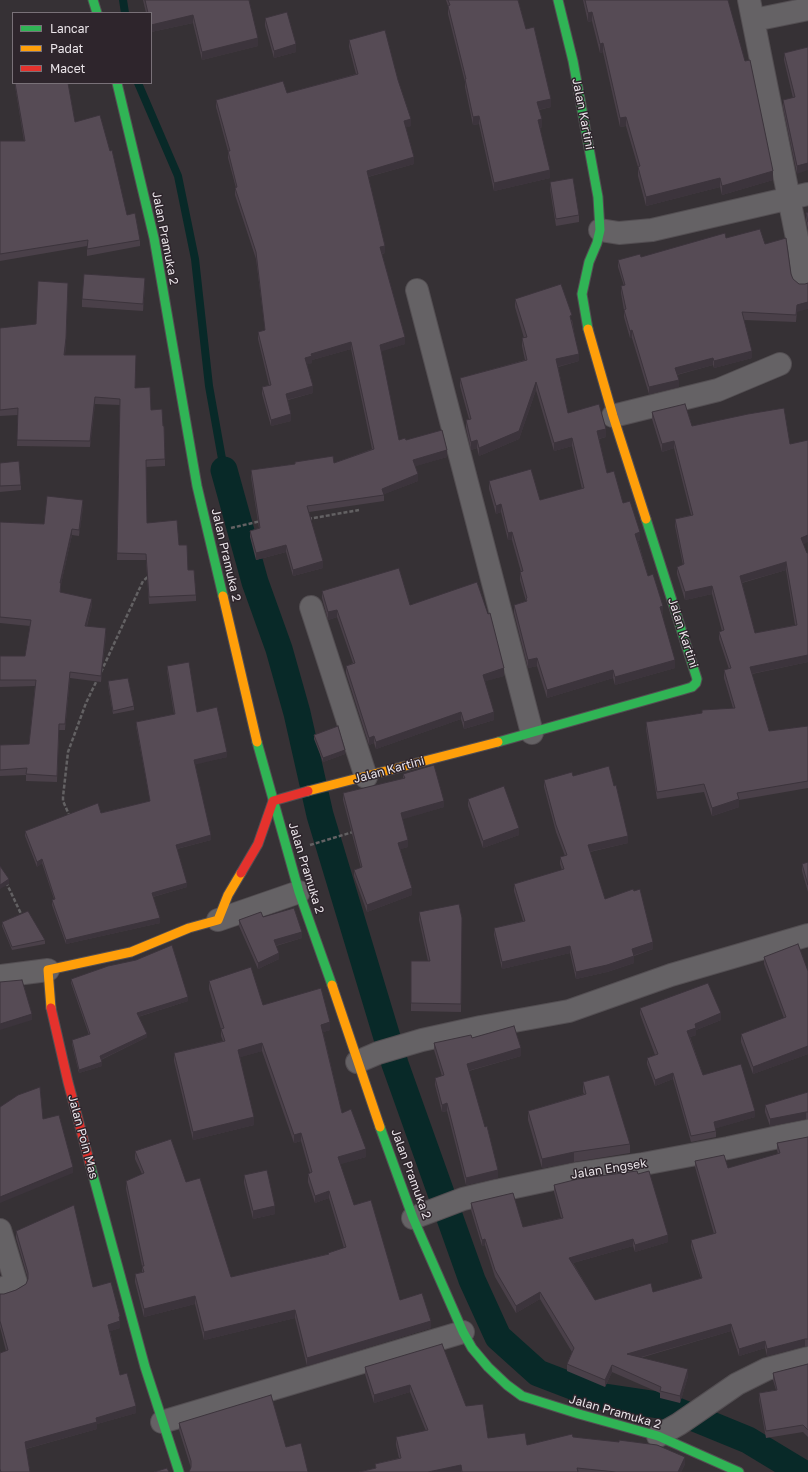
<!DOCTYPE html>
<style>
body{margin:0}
#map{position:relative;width:808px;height:1472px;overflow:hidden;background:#363135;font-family:"Golos Text",sans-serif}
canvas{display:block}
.legend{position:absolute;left:12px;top:12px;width:140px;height:72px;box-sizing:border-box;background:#2e252c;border:1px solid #797178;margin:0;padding:5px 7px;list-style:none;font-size:12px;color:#eae4e9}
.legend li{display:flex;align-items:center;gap:8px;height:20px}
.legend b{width:20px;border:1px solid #797178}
</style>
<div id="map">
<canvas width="808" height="1472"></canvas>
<ul class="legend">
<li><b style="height:5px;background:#30b455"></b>Lancar</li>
<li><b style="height:5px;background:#ff9f0a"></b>Padat</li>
<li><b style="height:5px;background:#e5322d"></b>Macet</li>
</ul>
</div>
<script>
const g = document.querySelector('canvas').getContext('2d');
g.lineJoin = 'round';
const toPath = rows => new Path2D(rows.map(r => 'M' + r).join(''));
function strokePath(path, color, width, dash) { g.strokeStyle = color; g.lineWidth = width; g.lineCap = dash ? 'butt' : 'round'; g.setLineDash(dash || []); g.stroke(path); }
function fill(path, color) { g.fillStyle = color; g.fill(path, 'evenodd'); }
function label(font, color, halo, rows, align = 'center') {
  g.font = font + ' "Golos Text",sans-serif'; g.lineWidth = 3; g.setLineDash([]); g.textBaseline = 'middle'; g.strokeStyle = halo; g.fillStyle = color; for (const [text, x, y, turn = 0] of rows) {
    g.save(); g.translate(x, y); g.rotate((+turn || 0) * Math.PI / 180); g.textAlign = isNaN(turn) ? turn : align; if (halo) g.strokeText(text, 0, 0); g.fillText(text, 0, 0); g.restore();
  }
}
strokePath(toPath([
 [123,0,125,13],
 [138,83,178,176,195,259,209,386,224,470]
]), '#082928', 8);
strokePath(toPath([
 [224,470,255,582,279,649,297,713,320,815,395,1064,472,1280,498,1337,538,1373,598,1396,665,1406,748,1440,801,1472]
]), '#082928', 27);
const street = toPath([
 [749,0,799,248,803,279],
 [754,20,808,9],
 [600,230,619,233,652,230,808,194],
 [417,290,532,733],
 [613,416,718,390,780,364],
 [311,607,366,777],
 [218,920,299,892],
 [0,976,48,970],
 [357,1062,378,1053,422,1040,481,1027,569,1011,671,975,808,935],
 [413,1218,463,1199,496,1191,576,1174,643,1164,728,1148,783,1136,808,1131],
 [0,1230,16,1283,12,1285,0,1289],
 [162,1422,463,1332],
 [658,1436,679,1424,737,1384,767,1369,808,1358]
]);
const fast = toPath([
 [93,0,97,13],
 [558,0,573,61,598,197,600,230,597,243,589,262,582,294,588,329],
 [117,83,154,238,197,486,223,596],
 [257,742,299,892,332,985],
 [498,742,682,690,692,687,696,683,697,679,646,519],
 [380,1127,413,1218,463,1332,472,1348,488,1367,507,1385,522,1396,579,1414,658,1436,739,1472],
 [90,1164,145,1367,179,1472]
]);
const slow = toPath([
 [588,329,613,416,646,519],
 [223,596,257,742],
 [308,791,498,742],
 [332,985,380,1127],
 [51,1008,48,970,131,952,189,928,218,920,228,895,241,873]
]);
const jam = toPath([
 [241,873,258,844,273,801,308,791],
 [51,1008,68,1082,90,1164]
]);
strokePath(street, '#534e52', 24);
strokePath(fast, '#534e52', 11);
strokePath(slow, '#534e52', 11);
strokePath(jam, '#534e52', 11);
strokePath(toPath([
 [308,519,359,510],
 [231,528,261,521],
 [101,672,143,581,150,575],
 [70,817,63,801,63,797,68,752,86,703,97,680],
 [310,845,353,832],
 [6,882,22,916]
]), '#636163', 2.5, [4, 2]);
strokePath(street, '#656265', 22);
strokePath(fast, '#30b455', 9);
strokePath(slow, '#ff9f0a', 9);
strokePath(jam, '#e5322d', 9);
fill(toPath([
 [143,0,249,0,258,46,202,60,193,23,151,32,151,13,146,13],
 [446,0,518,0,526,29,551,107,539,110,542,127,540,128,550,178,494,191,479,124,473,125,465,87,465,82,448,14,448,6],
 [583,0,728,0,773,180,722,195,720,187,646,206,638,176,638,167,626,126,620,127,603,52,600,53,592,21,588,22],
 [265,18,296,52,274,58,265,26],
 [349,40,398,80,411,126,405,127,414,164,368,177,385,253,382,254,405,344,381,351,399,440,406,440,447,457,415,466,418,481,384,494,384,501,309,512,323,568,293,576,286,552,256,560,250,537,250,531,259,528,251,477,251,470,295,464,295,462,334,463,372,449,351,349,312,360,312,363,307,364,313,393,288,400,291,421,271,426,262,394,262,387,269,385,258,339,258,332,265,330,256,259,235,195,235,188,236,188,228,158,228,151,216,107,216,100,287,93,356,74,349,47],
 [808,47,797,174,783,107,783,100,793,98,784,60,784,53],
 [15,83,68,83,75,122,127,215,140,240,140,246,87,256,87,246,0,261,0,141,24,141,15,86],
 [550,182,579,215,579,222,556,226,550,189],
 [808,212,808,229,806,220,806,213],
 [726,238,765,244,791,274,797,312,796,322,744,320,752,358,714,368,713,365,677,375,679,387,649,394,632,338,630,338,624,317,624,310,621,293,621,286,624,286,618,267,618,260,641,257],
 [145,286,143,311,82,307,82,299],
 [515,299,572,320,579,361,558,367,568,413,606,437,599,439,607,473,623,503,640,540,638,541,648,576,663,614,662,615,675,668,615,685,613,678,547,698,537,666,528,668,514,613,514,605,526,601,520,580,520,572,521,572,512,540,508,540,501,512,496,514,489,489,489,481,540,500,582,489,572,446,554,451,536,390,519,439,479,456,477,448,471,450,466,428,466,420,469,419,460,386,460,378,525,360,522,346,522,338,524,338,515,307],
 [0,328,66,344,65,355,135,388,163,426,165,459,165,466,146,467,147,523,179,545,196,595,196,601,149,604,146,560,117,560,120,405,95,404,90,447,17,446,18,415,0,416],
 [652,412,692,426,804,544,808,662,752,674,769,731,808,726,808,788,739,800,739,807,712,816,704,792,657,799,646,729,646,722,733,708,724,678,724,670,729,669,719,639,719,632,722,631,712,594,685,600,677,574,677,567,683,565,675,526,675,519,691,515,674,448,662,452,652,419],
 [786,570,795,625,755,633,742,583],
 [0,463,21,485,21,490,0,492],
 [83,507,79,536,72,535,61,584,61,592,92,605,87,626,106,635,101,682,70,678,65,730,59,730,57,782,26,781,26,775,0,776,0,745,29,744,35,686,0,687,0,656,25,656,30,626,0,623,0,522,44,524],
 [322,591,410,605,504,676,485,681,494,720,464,729,461,719,376,749,374,743,369,745,346,673,346,666,353,663,337,617,328,620,322,598],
 [167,666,227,757,195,764,211,840,177,849,187,887,153,897,160,923,66,944,52,905,52,900,54,899,42,863,37,867,25,836,25,831,150,801,136,726,136,722,174,714,167,671],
 [108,681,134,706,134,710,113,714,108,685],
 [314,735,345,754,323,762,314,739],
 [403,774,444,807,402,819,408,847,400,849,412,895,367,912,354,876,354,870,361,868,343,800,343,793,403,779],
 [573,776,628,843,590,852,605,899,653,949,634,956,634,963,607,972,576,979,570,953,502,969,494,935,494,928,523,921,514,891,514,884,562,870,560,864,560,857,565,856,556,832,544,787,544,780],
 [468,799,519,835,483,848,468,806],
 [808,862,808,892,802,871,802,864],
 [419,912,462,918,461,1012,411,1011,411,961,428,961,419,920],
 [263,917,302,938,276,946,279,959,258,969,239,926,239,920],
 [2,922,45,940,45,944,12,950,2,926],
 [764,957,808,971,808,1054,753,1074,741,1042,741,1034,784,1018,764,964],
 [71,979,188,1001,138,1017,147,1037,101,1060,102,1066,79,1073,72,1044,72,1040,89,1035,71,983],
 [209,981,263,1005,330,1030,323,1032,342,1113,366,1157,340,1164,354,1205,400,1300,431,1328,307,1366,295,1318,204,1340,195,1304,144,1317,135,1282,135,1274,142,1272,142,1266,126,1189,126,1181,142,1174,135,1159,135,1151,186,1182,231,1277,328,1254,344,1248,329,1198,315,1203,308,1182,308,1174,310,1173,301,1141,294,1143,262,1051,240,1057,254,1125,193,1140,174,1061,174,1053,223,1041,221,1036,221,1029,209,989],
 [640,1008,721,1020,696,1030,696,1035,690,1037,703,1075,755,1117,716,1128,716,1137,691,1142,673,1079,655,1086,647,1064,647,1058,655,1055,640,1014],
 [472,1038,521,1056,469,1071,498,1178,466,1185,447,1111,442,1112,435,1085,435,1078,442,1076,434,1050,434,1043],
 [583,1082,630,1144,630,1153,574,1162,542,1168,528,1120,528,1111,584,1094,583,1092],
 [808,1092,808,1119,806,1119,770,1126,765,1112,765,1105],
 [808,1137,808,1346,805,1346,767,1356,765,1348,739,1356,731,1331,640,1358,688,1376,680,1403,660,1398,660,1393,612,1372,605,1387,567,1371,567,1364,572,1352,540,1299,516,1313,495,1277,485,1245,482,1246,471,1210,471,1203,523,1227,561,1218,554,1192,554,1185,638,1174,668,1242,635,1252,633,1246,573,1263,595,1300,653,1292,701,1278,691,1247,691,1240,714,1234,695,1167,695,1161,728,1168,778,1154,777,1150,777,1143],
 [244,1175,275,1214,253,1219,244,1183],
 [16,1231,93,1287,120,1316,120,1328,110,1331,120,1375,136,1413,97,1424,97,1429,26,1449,30,1472,0,1472,0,1353,6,1351,0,1327,0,1294,4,1294,16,1290,26,1284,28,1279,16,1238],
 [808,1364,808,1437,803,1432,766,1438,759,1400,759,1393,776,1390,773,1380,773,1373],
 [365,1367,466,1406,488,1438,527,1445,573,1437,685,1464,681,1472,359,1472,375,1468,375,1464,399,1458,396,1445,396,1437,426,1431,410,1392,374,1403,365,1374],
 [179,1423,286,1447,308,1472,191,1468,179,1430]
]), '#4a4049');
fill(toPath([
 [592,12,592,21,588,22,588,13],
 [193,15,193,23,151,32,151,25],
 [258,38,258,46,202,60,202,52],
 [603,43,603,52,600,53,600,44],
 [296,44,296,52,274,58,274,51],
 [551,99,551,107,537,110,537,102],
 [479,116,479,124,473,125,473,117],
 [626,117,626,126,620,127,620,118],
 [411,119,411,126,404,128,404,121],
 [542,119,542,127,538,128,538,120],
 [414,157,414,164,367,177,367,171],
 [808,163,808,170,797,174,797,166],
 [550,170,550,178,494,191,494,183],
 [773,171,773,180,722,195,722,186],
 [720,178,720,187,646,206,646,197],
 [385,246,385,253,380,254,380,247],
 [145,278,145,286,143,311,143,304],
 [68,289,66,344,64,361,64,355],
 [808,302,808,309,797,312,796,322,797,305],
 [632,330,632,338,630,338,630,331],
 [405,337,405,344,380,352,380,345],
 [351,342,351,349,312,360,312,363,305,365,305,358,311,354],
 [752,351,752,358,714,368,714,361],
 [579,354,579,361,556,367,556,359],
 [713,358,713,365,675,375,675,368],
 [679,380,679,387,649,394,649,387],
 [536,382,536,390,519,439,479,456,479,448],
 [313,386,313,393,286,400,286,394],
 [95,397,95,404,90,447,90,441],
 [291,414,291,421,271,426,271,420],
 [606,429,606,437,597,439,597,431],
 [572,438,572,446,554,451,554,443],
 [477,440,477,448,471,450,471,442],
 [674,441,674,448,662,452,662,444],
 [447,450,447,457,413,467,413,460],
 [418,474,418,481,382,495,382,489],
 [83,500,83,507,79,536,79,530],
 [501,504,501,512,496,514,496,506],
 [72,529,72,535,61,584,61,590,60,598,60,583],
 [512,532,512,540,508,540,508,533],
 [640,532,640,540,635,542,635,534],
 [808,535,808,542,801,546,801,538],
 [286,545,286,552,256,560,256,553],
 [323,561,323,568,293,576,293,570],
 [786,562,786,570,740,583,740,576],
 [712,586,712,594,685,600,685,592],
 [92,599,92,605,85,632,85,626],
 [663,606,663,614,660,615,660,607],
 [337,610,337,617,328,620,328,612],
 [106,628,106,635,101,682,101,676],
 [808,655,808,662,750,674,750,667],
 [537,658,537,666,528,668,528,660],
 [675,660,675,668,615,685,615,677],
 [504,668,504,676,483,682,483,675],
 [613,670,613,678,547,698,547,690],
 [70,672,70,678,65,730,65,724],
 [461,712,461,719,376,749,376,742],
 [494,712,494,720,464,729,464,722],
 [374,736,374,743,369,745,369,738],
 [345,750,345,754,323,762,323,758],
 [227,752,227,757,194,765,194,760],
 [739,799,739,807,712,816,712,808],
 [444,801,444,807,401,820,401,813],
 [519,828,519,835,483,848,483,841],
 [211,835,211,840,176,849,176,845],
 [628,836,628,843,588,852,588,845],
 [408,840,408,847,398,850,398,843],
 [42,859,42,863,37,867,37,862],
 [9,879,9,884,0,889,0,885],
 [187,883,187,887,152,897,152,893],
 [412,888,412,895,367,912,367,905],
 [160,918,160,923,66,944,66,940],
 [302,932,302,938,274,946,274,940],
 [653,942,653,949,632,956,632,949],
 [570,946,570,953,502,969,502,962],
 [279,953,279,959,258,969,258,963],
 [634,956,634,963,607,972,576,979,576,972],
 [188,997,188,1001,137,1017,137,1013],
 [721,1013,721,1020,696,1030,696,1035,687,1038,687,1031,695,1024],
 [32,1014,32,1020,0,1030,0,1024],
 [330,1022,330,1030,321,1033,321,1025],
 [147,1034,147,1037,100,1060,100,1056],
 [262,1043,262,1051,238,1058,238,1050],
 [808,1046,808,1054,753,1074,753,1067],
 [521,1048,521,1056,467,1071,467,1064],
 [102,1062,102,1066,79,1073,79,1070],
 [673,1073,673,1079,655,1086,655,1080],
 [447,1103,447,1111,442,1112,442,1105],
 [755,1111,755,1117,714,1129,714,1122],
 [806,1112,806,1119,770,1126,770,1119],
 [254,1117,254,1125,193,1140,193,1132],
 [301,1133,301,1141,294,1143,294,1135],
 [366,1149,366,1157,338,1165,338,1157],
 [574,1152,574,1162,542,1168,542,1159],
 [73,1167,73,1173,0,1203,0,1197],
 [498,1170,498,1178,466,1185,466,1178],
 [329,1191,329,1198,315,1203,315,1196],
 [275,1206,275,1214,253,1219,253,1211],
 [668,1235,668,1242,635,1252,635,1245],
 [485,1239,485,1245,482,1246,482,1240],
 [633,1239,633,1246,569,1264,569,1258],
 [540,1292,540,1299,516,1313,516,1306],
 [195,1296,195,1304,144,1317,144,1309],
 [295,1310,295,1318,204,1340,204,1332],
 [120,1316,120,1328,108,1332,108,1325,119,1317],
 [431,1321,431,1328,307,1366,307,1358],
 [731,1324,731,1331,627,1361,627,1354],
 [805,1339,805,1346,767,1356,767,1349],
 [765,1341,765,1348,739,1356,739,1349],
 [612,1365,612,1372,605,1387,605,1380],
 [688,1369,688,1376,680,1403,680,1396],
 [410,1385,410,1392,374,1403,374,1395],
 [136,1406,136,1413,97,1424,97,1429,25,1449,25,1442,96,1418],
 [685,1457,685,1464,681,1472,678,1472],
 [461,1465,461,1472,428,1472]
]), '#3c343c');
const building = toPath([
 [145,0,249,0,258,38,202,52,193,15,151,25,151,13,148,13,145,0],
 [448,0,518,0,526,29,534,27,551,99,537,102,542,119,538,120,550,170,494,183,479,116,473,117,465,79,466,79,448,6,450,5,448,0],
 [585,0,728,0,745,61,750,60,773,171,722,186,720,178,646,197,638,167,640,166,626,117,620,118,603,43,600,44,592,12,588,13,585,0],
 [287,12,296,44,274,51,265,18,287,12],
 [385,30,398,80,411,119,404,121,414,157,367,171,385,246,380,247,405,337,380,345,399,440,405,438,406,440,442,430,447,450,413,460,418,474,382,489,384,495,307,506,323,561,293,570,286,545,256,553,250,531,260,528,251,470,295,464,295,462,333,456,334,463,374,449,351,342,311,354,312,356,305,358,313,386,286,394,291,414,271,420,262,387,271,385,258,332,265,330,256,252,235,188,237,187,228,151,230,151,216,100,283,81,287,93,358,74,349,40,385,30],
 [808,47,808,163,797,166,783,100,795,97,784,53,808,47],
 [15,83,68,83,75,122,100,115,110,151,112,150,127,215,135,213,140,240,87,249,88,240,0,254,0,141,25,141,15,83],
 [573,178,579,215,556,219,550,182,573,178],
 [808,212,808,222,806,213,808,212],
 [760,229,765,244,786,238,791,274,793,279,799,284,805,284,808,283,808,302,797,305,796,315,742,312,752,351,714,361,713,358,675,368,679,380,649,387,632,330,630,331,624,310,626,309,621,286,625,285,618,260,640,254,641,257,725,233,726,238,760,229],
 [84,274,145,278,143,304,82,299,84,274],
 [38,281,68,283,66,338,64,355,136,355,135,388,150,387,151,410,162,409,163,426,164,426,165,459,146,460,147,523,177,520,179,545,187,545,188,570,194,570,196,595,149,597,146,554,117,553,120,399,95,397,90,441,17,440,18,408,0,410,0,328,36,324,38,281],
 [561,284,572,315,570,316,579,354,556,359,568,413,599,404,606,429,597,431,607,473,614,471,623,503,630,501,640,532,635,534,648,576,653,574,663,606,660,607,675,660,615,677,613,670,547,690,537,658,528,660,514,605,527,601,526,599,527,598,520,572,523,571,512,532,508,533,501,504,496,506,489,481,531,469,540,500,584,488,572,438,554,443,536,382,519,431,479,448,477,440,471,442,466,420,471,419,460,378,527,360,522,338,527,337,515,299,561,284],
 [685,404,692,426,748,414,784,408,790,444,808,440,808,535,801,538,807,553,808,553,808,655,750,667,769,731,808,726,808,781,737,793,739,799,712,808,704,784,657,792,646,722,702,713,702,710,735,708,724,670,731,668,719,632,724,630,712,586,685,592,677,567,684,564,675,519,693,515,674,441,662,444,652,412,685,404],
 [786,562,797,625,755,633,740,576,786,562],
 [19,461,21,485,0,486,0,463,19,461],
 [47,496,83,500,79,530,72,529,60,583,61,583,60,592,92,599,85,626,106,628,101,676,70,672,65,724,59,724,57,776,26,774,27,768,0,770,0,745,29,744,36,680,0,680,0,656,25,656,31,620,0,617,0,522,44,524,47,496],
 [399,568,410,605,477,582,488,614,490,613,504,668,483,675,494,712,464,722,461,712,376,742,374,736,369,738,346,666,355,663,337,610,328,612,322,591,399,568],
 [189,662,197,712,217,707,227,752,194,760,211,835,176,845,187,883,152,893,160,918,66,940,52,900,55,899,42,859,37,862,25,831,98,803,101,813,150,801,136,722,175,714,167,666,189,662],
 [128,678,134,706,113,711,108,681,128,678],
 [338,726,345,750,323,758,314,735,338,726],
 [434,765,444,801,401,813,408,840,398,843,412,888,367,905,354,870,362,867,343,793,405,778,403,774,434,765],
 [609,766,614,786,616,785,628,836,588,845,605,899,633,889,634,891,640,889,653,942,632,949,634,956,607,965,576,972,570,946,502,962,494,928,525,921,514,884,564,869,560,857,567,855,556,825,544,780,572,772,573,776,609,766],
 [504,786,519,828,483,841,468,799,504,786],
 [808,862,808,885,802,864,808,862],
 [0,866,9,879,0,885,0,866],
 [459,904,462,918,461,1004,411,1003,411,961,430,961,419,912,459,904],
 [294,908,302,932,274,940,279,953,258,963,239,920,261,912,263,917,294,908],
 [28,911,45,940,12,947,2,922,28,911],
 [798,944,808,971,808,1047,808,1046,753,1067,741,1034,786,1017,764,957,798,944],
 [172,945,188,997,137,1013,147,1034,100,1056,102,1062,79,1070,72,1040,90,1034,71,979,108,966,136,960,172,945],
 [251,967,263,1005,321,988,330,1022,321,1025,342,1113,351,1109,366,1149,338,1157,354,1205,371,1200,400,1300,422,1293,431,1321,307,1358,295,1310,204,1332,195,1296,144,1309,135,1274,144,1272,142,1266,144,1266,126,1181,144,1173,135,1151,171,1139,186,1182,200,1178,231,1277,329,1254,328,1253,346,1247,329,1191,315,1196,308,1174,312,1172,301,1133,294,1135,262,1043,238,1050,254,1117,193,1132,174,1053,225,1041,221,1029,224,1028,209,981,251,967],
 [22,980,32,1014,0,1024,0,982,22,980],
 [708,983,721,1013,695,1024,696,1028,687,1031,703,1075,741,1064,755,1111,714,1122,716,1131,691,1136,673,1073,655,1080,647,1058,658,1054,640,1008,708,983],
 [514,1026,521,1048,467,1064,485,1127,487,1126,498,1170,466,1178,447,1103,442,1105,435,1078,444,1075,434,1043,471,1035,472,1038,514,1026],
 [609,1075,630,1144,574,1152,542,1159,528,1111,586,1094,583,1082,609,1075],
 [40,1087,43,1119,59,1115,73,1167,0,1197,0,1107,18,1095,40,1087],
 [808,1092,808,1112,806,1112,770,1119,765,1105,808,1092],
 [808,1137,808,1339,805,1339,767,1349,765,1341,739,1349,731,1324,627,1354,688,1369,680,1396,660,1391,661,1387,612,1365,605,1380,567,1364,574,1348,540,1292,516,1306,495,1270,485,1239,482,1240,471,1203,513,1193,523,1227,563,1218,554,1185,578,1179,637,1171,638,1174,649,1171,668,1235,635,1245,633,1239,569,1258,595,1300,651,1283,653,1292,702,1278,691,1240,716,1233,695,1161,724,1155,728,1168,780,1153,777,1143,808,1137],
 [267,1170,275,1206,253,1211,244,1175,267,1170],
 [74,1205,93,1287,111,1282,120,1316,119,1317,120,1321,108,1325,120,1375,127,1373,136,1406,96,1418,97,1422,25,1442,30,1472,1,1472,0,1469,0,1353,8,1350,0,1321,0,1294,4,1294,16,1290,26,1284,28,1279,28,1273,16,1231,74,1205],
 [442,1344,466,1406,483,1404,488,1438,525,1433,527,1445,572,1434,573,1437,619,1442,619,1440,657,1445,685,1457,678,1472,616,1472,577,1468,578,1472,462,1472,461,1465,428,1472,359,1472,376,1468,375,1464,401,1458,396,1437,428,1430,410,1385,374,1395,365,1367,442,1344],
 [808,1364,808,1430,803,1425,766,1431,759,1393,777,1390,773,1373,808,1364],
 [271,1395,286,1447,301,1443,308,1472,189,1472,191,1467,191,1461,179,1423,271,1395],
 [167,1468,169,1472,154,1472,167,1468]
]);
fill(building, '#564b55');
strokePath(building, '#3c343c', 1);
label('12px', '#eae4e9', '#2e252c', [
 ["Jalan Kartini",583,114,79],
 ["Jalan Pramuka 2",165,238,79],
 ["Jalan Pramuka 2",226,555,77],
 ["Jalan Kartini",683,633,72],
 ["Jalan Kartini",389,770,-15],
 ["Jalan Pramuka 2",306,868,73],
 ["Jalan Poin Mas",83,1137,75],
 ["Jalan Engsek",609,1169,-9],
 ["Jalan Pramuka 2",411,1174,70],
 ["Jalan Pramuka 2",615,1412,16]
]);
</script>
